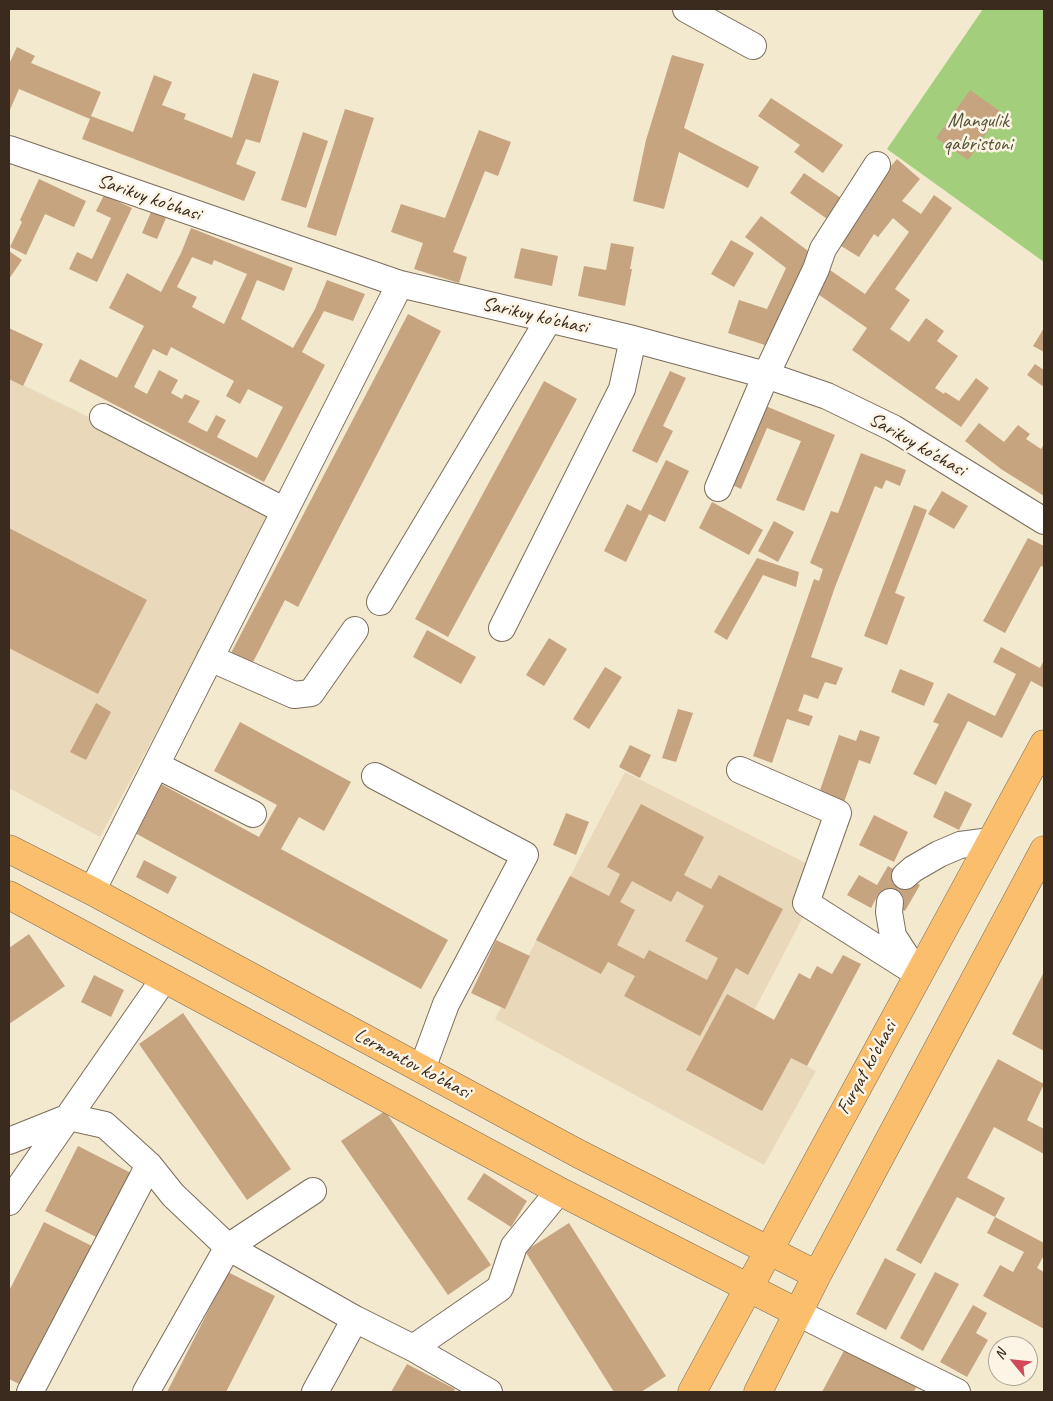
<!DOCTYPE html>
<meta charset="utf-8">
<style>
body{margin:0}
#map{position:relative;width:1053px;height:1401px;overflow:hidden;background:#f3e9cf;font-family:Caveat,sans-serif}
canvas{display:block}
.frame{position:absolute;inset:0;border:10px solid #3b2a1e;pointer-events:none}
.north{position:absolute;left:988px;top:1336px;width:50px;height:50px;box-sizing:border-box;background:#fcf5e5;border:1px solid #afa495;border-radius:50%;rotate:298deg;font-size:14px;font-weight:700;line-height:20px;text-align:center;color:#3b2a1e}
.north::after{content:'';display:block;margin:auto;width:18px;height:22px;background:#d1495b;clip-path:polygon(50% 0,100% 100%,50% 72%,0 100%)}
</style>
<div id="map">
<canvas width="1053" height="1401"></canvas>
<div class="frame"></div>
<div class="north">N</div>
</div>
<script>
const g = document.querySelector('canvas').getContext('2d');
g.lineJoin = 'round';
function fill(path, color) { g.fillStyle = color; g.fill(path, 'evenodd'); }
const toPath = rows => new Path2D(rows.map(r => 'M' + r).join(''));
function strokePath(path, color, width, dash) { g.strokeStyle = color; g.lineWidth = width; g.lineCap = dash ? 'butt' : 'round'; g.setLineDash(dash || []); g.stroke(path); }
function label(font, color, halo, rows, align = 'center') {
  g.font = font + ' Caveat,sans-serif'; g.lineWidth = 5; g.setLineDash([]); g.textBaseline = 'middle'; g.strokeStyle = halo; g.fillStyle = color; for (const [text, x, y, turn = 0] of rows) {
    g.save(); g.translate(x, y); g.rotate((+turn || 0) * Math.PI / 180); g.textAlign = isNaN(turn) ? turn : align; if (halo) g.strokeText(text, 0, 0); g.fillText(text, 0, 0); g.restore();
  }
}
fill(toPath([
 [9,378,249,496,270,520,100,837,9,788],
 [625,772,814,867,792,909,804,915,755,1009,803,1035,791,1058,816,1071,764,1165,495,1019]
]), '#ead8ba');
fill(toPath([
 [983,9,1044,9,1044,262,887,149]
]), '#a3cf7c');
fill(toPath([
 [17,47,35,56,31,63,101,92,91,116,133,132,154,75,172,82,162,105,186,114,184,119,232,138,253,73,279,81,260,143,246,139,236,164,256,172,244,201,82,139,90,119,19,89,9,112,9,64],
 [672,55,704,64,684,128,759,167,748,188,679,152,664,209,633,201,646,140],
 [970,90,1001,112,968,160,936,138],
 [771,98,843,145,823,173,794,152,800,145,758,116],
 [345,109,374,118,336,236,307,227],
 [479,130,511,142,498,176,485,171,453,252,467,257,459,283,414,269,423,243,391,232,401,204,445,218],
 [303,132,328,141,306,208,281,200],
 [897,159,920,179,902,201,921,214,934,195,952,208,895,289,910,300,890,329,909,342,926,318,944,331,937,341,958,356,935,388,944,394,945,392,959,401,976,378,989,388,961,427,852,350,867,328,812,290,827,268,865,294,909,232,893,218,878,237,874,234,859,257,833,241,865,196],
 [804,173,847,202,833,223,790,193],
 [39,179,86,201,74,227,45,214,26,255,10,247,22,222,20,220],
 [104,195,132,208,97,282,69,269,77,252,92,259,111,218,96,211],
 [151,212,166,218,157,239,142,233],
 [761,216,815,256,774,348,728,333,739,300,767,309,786,268,745,237],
 [191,228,293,268,284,291,257,280,241,319,293,348,315,309,327,280,365,294,353,321,324,311,302,352,325,365,264,482,69,381,80,359,117,378,144,326,109,308,127,273,161,292,181,253],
 [192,257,212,265,214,260,247,274,224,324,192,307,197,297,177,287],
 [171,347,234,381,226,396,240,404,248,389,283,407,257,458,217,437,226,420,216,415,207,432,188,422,200,401,185,394,182,399,171,393,178,380,159,370,147,394,134,387,153,349,167,356],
 [731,240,754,253,734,287,711,274],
 [611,243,634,247,630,269,632,269,625,306,578,296,584,266,606,270],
 [521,248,558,256,552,286,514,278],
 [9,251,22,260,9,279],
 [408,314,441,331,298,607,285,600,252,664,231,653],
 [9,328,43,344,23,386,9,379],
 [1044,328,1044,352,1033,346],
 [1035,364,1044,370,1044,387,1027,375],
 [670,371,686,378,663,426,673,431,657,463,632,451],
 [544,381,577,399,448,637,415,619],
 [761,404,835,435,804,511,776,500,801,441,767,428,741,489,728,483],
 [979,423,1004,442,1018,425,1030,434,1026,439,1041,449,1044,444,1044,496,1001,469,965,441],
 [861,453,906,470,900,486,886,480,882,489,875,486,835,587,811,657,843,668,836,685,825,682,818,699,804,694,798,711,813,716,809,726,787,719,772,763,753,756,814,579,819,581,823,569,810,563,831,511,838,513],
 [666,460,689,471,665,522,649,514,626,562,604,551,627,504,641,511],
 [942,491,968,506,954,529,928,514],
 [712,502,763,530,749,555,699,528],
 [914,505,927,510,895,593,905,597,887,645,864,636],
 [774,521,794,532,778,562,758,551],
 [9,528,147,600,98,694,9,648],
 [1028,538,1044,546,1044,567,1041,566,1005,633,983,621],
 [757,558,799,572,796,587,763,575,727,640,714,632],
 [427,630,476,657,461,684,413,657],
 [549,638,567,649,544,686,526,675],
 [1001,647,1040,668,1044,660,1044,688,1031,681,1002,738,968,721,936,785,913,774,939,724,933,722,948,693,995,716,1016,674,993,662],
 [605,667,622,677,589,729,573,719],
 [900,669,934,683,924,706,891,692],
 [96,703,111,712,86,760,70,752],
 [678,709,693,713,676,762,662,758],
 [240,722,351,782,324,831,299,817,281,849,448,940,421,989,135,833,161,784,259,837,277,805,214,771],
 [860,730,880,737,870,764,859,760,843,805,818,796,839,735,856,741],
 [630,745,651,755,640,778,619,767],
 [945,791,972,804,959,830,933,817],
 [641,804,704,837,684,875,711,889,719,875,783,909,748,975,736,968,700,1036,624,996,635,976,608,962,601,974,536,940,570,876,609,896,620,874,607,867],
 [632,881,671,902,677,891,704,906,685,941,718,958,707,980,649,950,644,959,617,945,635,910,620,902],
 [566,813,589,822,576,855,553,845],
 [874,815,908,832,894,862,859,845],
 [144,860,177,877,168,894,136,877],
 [888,866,920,885,905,911,878,895,871,908,847,895,859,875,877,885],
 [29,934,65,986,9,1024,9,948],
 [496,940,530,956,505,1009,471,993],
 [843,955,861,964,807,1066,791,1058,762,1111,686,1070,727,994,774,1020,799,973,810,979,817,966,832,974],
 [1044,972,1044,1051,1012,1034],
 [94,975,124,990,111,1017,81,1002],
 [183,1013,291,1169,247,1200,139,1044],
 [998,1059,1044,1084,1027,1120,1044,1129,1044,1154,994,1127,967,1178,1005,1198,995,1217,957,1197,921,1264,896,1250],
 [385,1111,491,1265,448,1295,341,1141],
 [78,1146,131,1173,98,1238,45,1211],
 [484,1173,527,1201,511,1227,467,1199],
 [995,1217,1044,1243,1044,1255,1037,1268,1044,1272,1044,1329,983,1296,1000,1265,1013,1272,1024,1252,987,1233],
 [44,1222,94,1247,23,1386,9,1379,9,1291],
 [569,1223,666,1376,641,1392,614,1392,525,1251],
 [885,1258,916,1274,886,1330,856,1314],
 [228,1272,275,1296,226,1392,167,1392],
 [935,1272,959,1284,923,1351,900,1338],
 [973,1305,987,1313,976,1333,988,1340,967,1377,940,1362],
 [847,1345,918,1383,914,1392,822,1392],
 [407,1364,455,1389,453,1392,391,1392]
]), '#c7a480');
const minor = toPath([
 [686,9,753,46],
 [9,149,400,284,633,339,766,375,827,396,893,428,1044,521],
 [103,417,285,511],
 [718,488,766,375,816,269,823,249,877,165],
 [380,602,549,319],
 [502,628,622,389,633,339],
 [210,658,294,695,311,693,355,630],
 [156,765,253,814],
 [740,770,838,813,806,903,918,974],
 [375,776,525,855,446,1004,422,1069],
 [905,876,913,869,939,854,960,845,991,841],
 [92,891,400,284],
 [890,902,889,912,893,936,912,965],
 [9,1141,69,1117,105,1125,149,1165,173,1195,228,1247,146,1392],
 [313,1191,228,1247,355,1319],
 [9,1202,164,979],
 [798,1313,957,1392],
 [413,1348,500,1288,514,1246,559,1191],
 [30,1392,149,1165],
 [315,1392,355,1319,413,1348,489,1392]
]);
const major = toPath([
 [9,849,92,891,579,1154,817,1275],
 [9,895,559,1191,798,1313],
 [692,1392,1044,744],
 [758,1392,817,1275,1044,850]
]);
strokePath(minor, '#7b6d5c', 28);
strokePath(major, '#7b6d5c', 29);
strokePath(minor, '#fff', 26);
strokePath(major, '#fabe6d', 28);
label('20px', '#555336', '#fcf5e5', [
 ["Mangulik",978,122],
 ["qabristoni",978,145]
]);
label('20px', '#3b2a1e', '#fcf5e5', [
 ["Sarikuy ko'chasi",149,198,19],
 ["Sarikuy ko'chasi",535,316,13],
 ["Sarikuy ko'chasi",917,445,30],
 ["Lermontov ko’chasi",412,1064,28],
 ["Furqat ko'chasi",867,1068,-61]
]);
</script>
